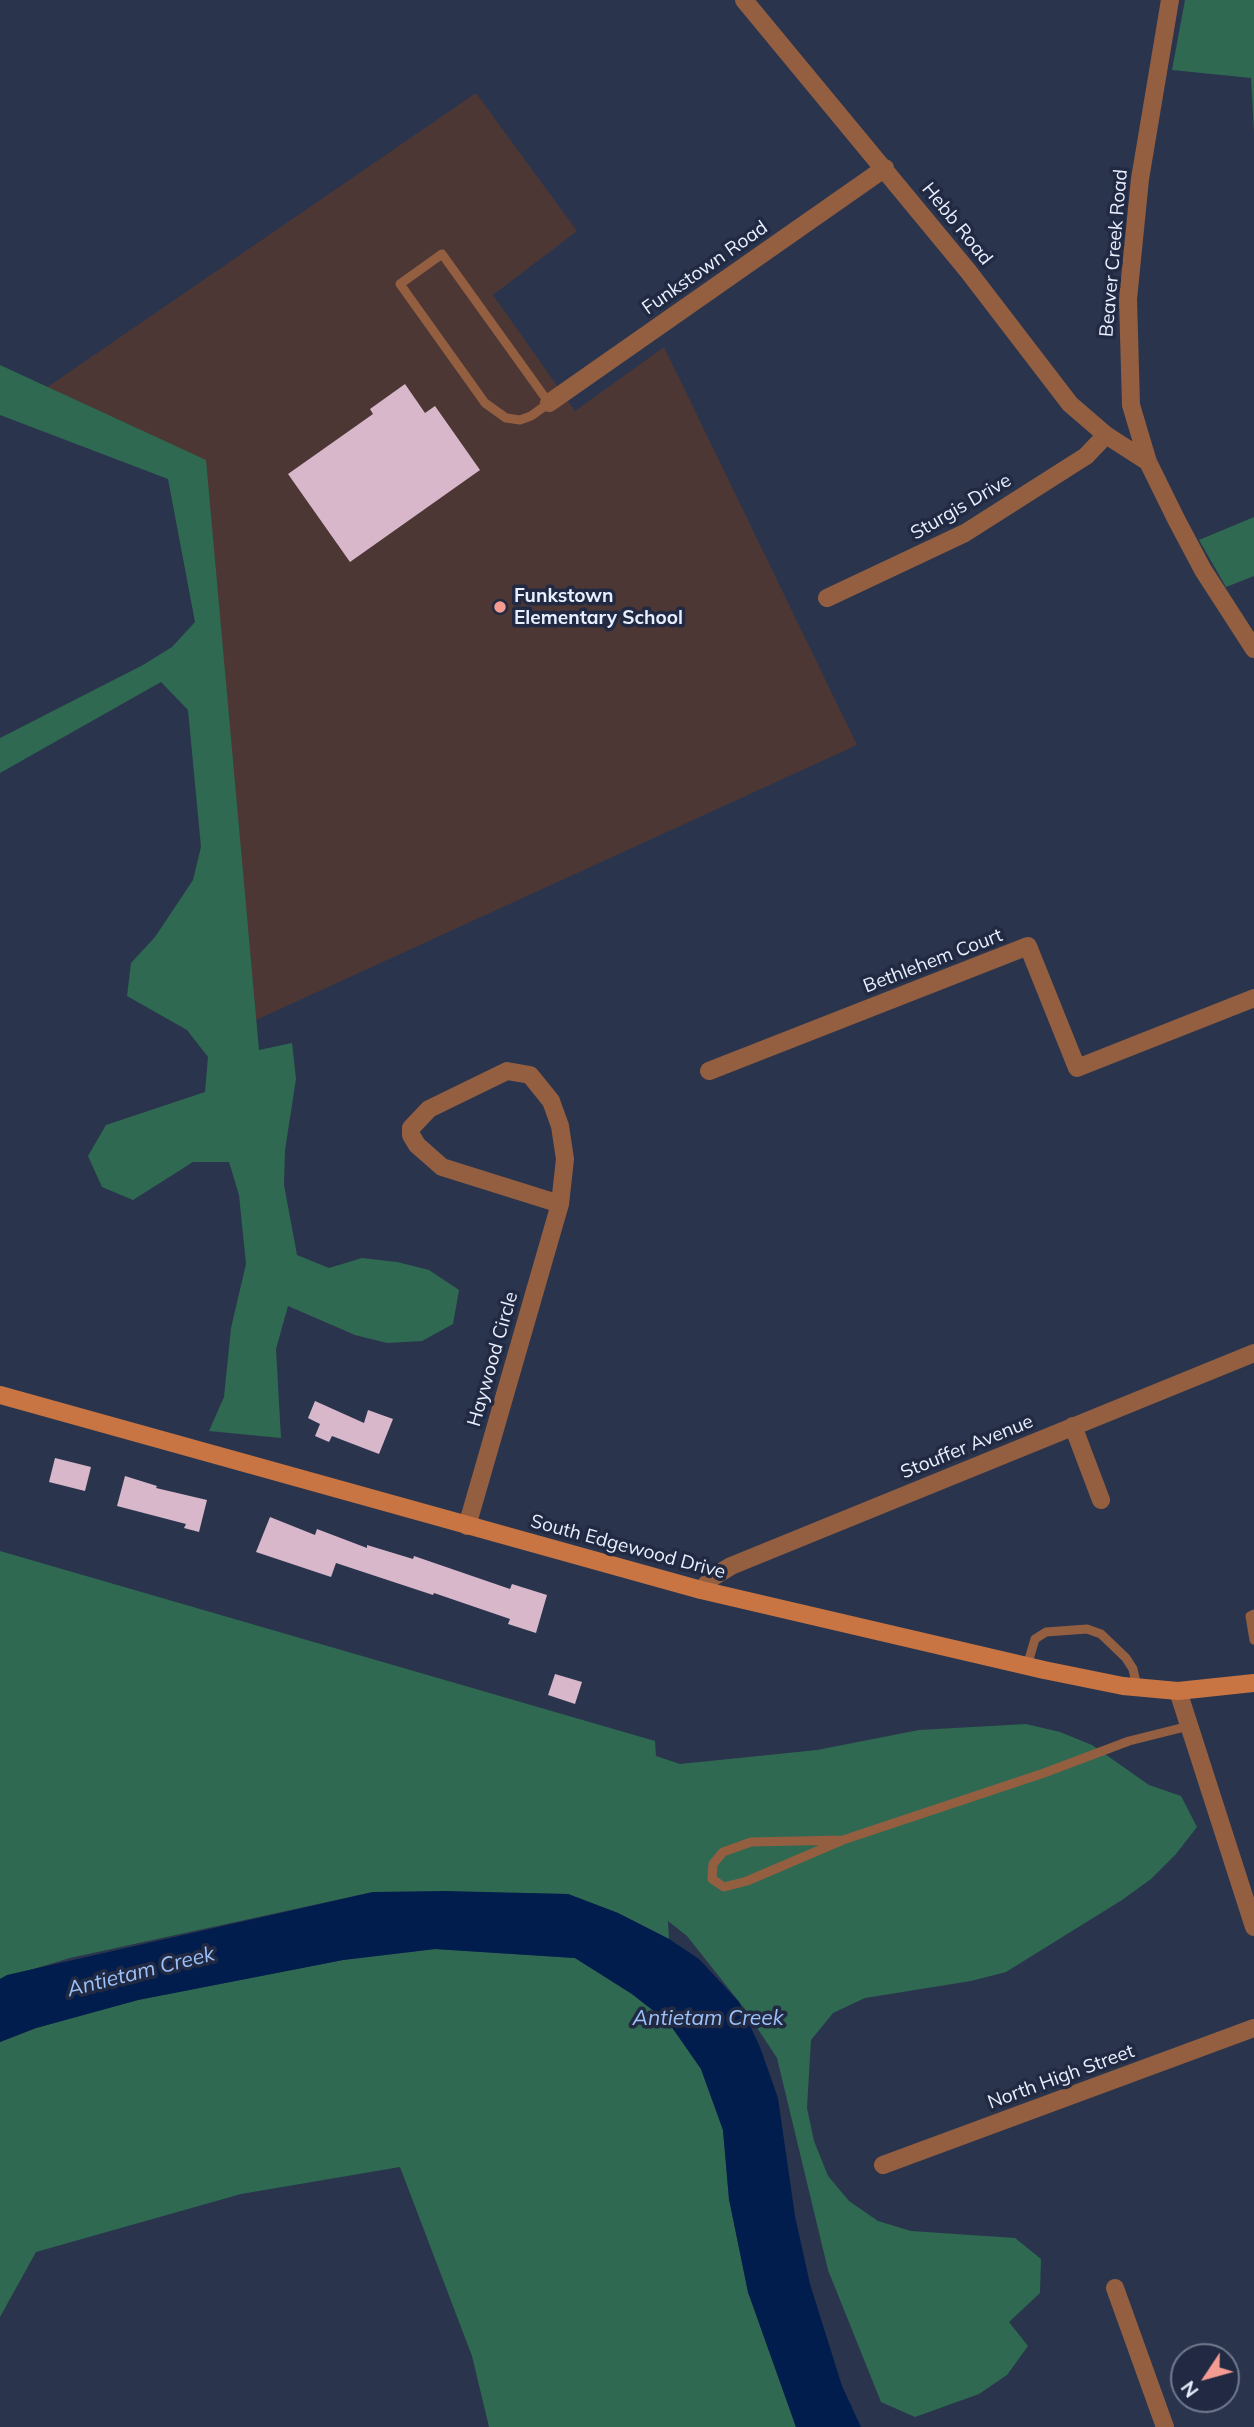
<!DOCTYPE html>
<style>
body{margin:0}
#map{position:relative;width:1254px;height:2427px;overflow:hidden;background:#2a354d;font-family:Mulish,sans-serif}
canvas{display:block}
.north{position:absolute;left:1170px;top:2343px;width:70px;height:70px;box-sizing:border-box;background:#212a42;border:2px solid #71798e;border-radius:50%;rotate:234deg;font-size:19px;font-weight:700;line-height:28px;text-align:center;color:#e8efff}
.north::after{content:'';display:block;margin:auto;width:24px;height:32px;background:#f59c92;clip-path:polygon(50% 0,100% 100%,50% 72%,0 100%)}
</style>
<div id="map">
<canvas width="1254" height="2427"></canvas>
<div class="north">N</div>
</div>
<script>
const g = document.querySelector('canvas').getContext('2d');
g.lineJoin = 'round';
function fill(path, color) { g.fillStyle = color; g.fill(path, 'evenodd'); }
const toPath = rows => new Path2D(rows.map(r => 'M' + r).join(''));
function strokePath(path, color, width, dash) { g.strokeStyle = color; g.lineWidth = width; g.lineCap = dash ? 'butt' : 'round'; g.setLineDash(dash || []); g.stroke(path); }
function label(font, color, halo, rows, align = 'center') {
  g.font = font + ' Mulish,sans-serif'; g.lineWidth = 7; g.setLineDash([]); g.textBaseline = 'middle'; g.strokeStyle = halo; g.fillStyle = color; for (const [text, x, y, turn = 0] of rows) {
    g.save(); g.translate(x, y); g.rotate((+turn || 0) * Math.PI / 180); g.textAlign = isNaN(turn) ? turn : align; if (halo) g.strokeText(text, 0, 0); g.fillText(text, 0, 0); g.restore();
  }
}
fill(toPath([
 [476,93,577,231,493,295,575,411,664,347,857,745,245,1025,199,468,30,399]
]), '#4c3735');
fill(toPath([
 [1185,0,1254,0,1254,133,1251,78,1172,70],
 [0,365,206,460,259,1050,292,1043,296,1079,285,1150,284,1185,297,1255,329,1268,362,1258,397,1262,429,1270,459,1290,453,1324,422,1341,387,1343,355,1335,288,1306,276,1349,281,1438,209,1431,224,1397,231,1328,246,1264,239,1195,229,1162,193,1162,133,1200,102,1187,88,1156,106,1125,205,1092,208,1057,187,1030,127,996,131,963,155,937,193,880,201,847,188,710,161,682,0,773,0,738,143,665,172,647,195,622,168,479,0,415],
 [1254,517,1254,576,1226,587,1199,540],
 [0,1551,655,1741,656,1756,680,1764,817,1750,919,1730,1026,1724,1060,1732,1092,1745,1149,1785,1181,1796,1197,1827,1176,1854,1151,1879,1122,1900,1006,1972,971,1981,865,1998,833,2013,811,2040,807,2108,814,2141,828,2176,849,2201,878,2221,911,2231,1015,2238,1041,2259,1040,2293,1009,2322,1028,2346,1007,2375,979,2394,915,2417,881,2402,828,2270,777,2058,744,2008,687,1936,668,1921,669,1939,618,1913,568,1894,373,1892,70,1958,0,1979],
 [435,1949,575,1958,632,1994,669,2023,701,2069,723,2130,729,2199,748,2292,796,2427,489,2427,472,2356,400,2167,241,2194,36,2252,0,2317,0,2042,36,2028,138,2000,343,1960]
]), '#2f6951');
fill(toPath([
 [445,1891,568,1894,618,1913,669,1939,699,1959,739,2002,760,2047,778,2098,795,2216,810,2284,842,2386,861,2427,796,2427,748,2292,729,2199,723,2130,701,2069,669,2023,632,1994,575,1958,435,1949,343,1960,138,2000,36,2028,0,2042,0,1979,7,1975,373,1892]
]), '#001d4d');
fill(toPath([
 [405,384,425,413,435,406,480,470,350,562,288,474,373,414,370,409],
 [315,1401,364,1423,368,1410,393,1419,379,1454,332,1436,329,1442,315,1436,320,1424,308,1418],
 [55,1458,91,1467,85,1491,49,1482],
 [125,1476,157,1486,156,1488,207,1500,199,1532,184,1528,186,1524,117,1506],
 [270,1517,315,1535,317,1529,367,1548,367,1545,413,1559,414,1556,510,1589,512,1584,547,1595,536,1633,508,1624,510,1619,434,1593,433,1595,336,1563,331,1577,256,1552],
 [555,1674,582,1682,575,1704,548,1695]
]), '#d8b7cb');
strokePath(toPath([
 [442,254,549,403,531,416,520,420,506,418,485,403,400,284,442,254],
 [1254,1614,1250,1616,1254,1640],
 [1027,1666,1035,1639,1046,1632,1087,1629,1101,1634,1126,1658,1133,1669,1137,1687],
 [843,1840,747,1881,724,1887,712,1879,713,1864,723,1852,751,1842,843,1840,1044,1773,1129,1741,1189,1726]
]), '#945f41', 9);
strokePath(toPath([
 [549,403,885,168],
 [827,598,965,533,1086,456,1106,435],
 [709,1071,1028,946,1077,1068,1254,998],
 [1073,1426,1101,1500],
 [467,1526,560,1204,442,1167,417,1145,411,1135,411,1128,429,1109,507,1071,530,1075,551,1101,560,1126,565,1159,560,1204],
 [701,1590,713,1577,731,1566,1254,1353],
 [1178,1691,1254,1927],
 [883,2165,1254,2028],
 [1115,2288,1165,2427]
]), '#945f41', 18);
strokePath(toPath([
 [744,0,968,271,1070,404,1106,435,1148,462],
 [1170,0,1140,179,1128,299,1131,405,1148,462,1176,519,1203,570,1254,649]
]), '#945f41', 18);
strokePath(toPath([
 [0,1395,701,1590,1044,1670,1123,1686,1178,1691,1254,1683]
]), '#c87543', 18);
for (const [x, y, r, color] of [
 [500,607,7,"#f59c92"]
]) { const dot = new Path2D(); dot.arc(x, y, r, 0, 2 * Math.PI); g.fillStyle = color; g.fill(dot); strokePath(dot, '#212a42', 2.5); }
label('19px', '#e8efff', '#212a42', [
 ["Hebb Road",957,224,51],
 ["Beaver Creek Road",1114,253,-85],
 ["Funkstown Road",705,268,-35],
 ["Sturgis Drive",961,507,-30],
 ["Bethlehem Court",933,961,-21],
 ["Haywood Circle",493,1359,-74],
 ["Stouffer Avenue",967,1447,-22],
 ["South Edgewood Drive",628,1547,15],
 ["North High Street",1061,2077,-20]
]);
label('bold 19px', '#e8efff', '#212a42', [
 ["Funkstown",514,596],
 ["Elementary School",514,618]
], 'left');
label('italic 21px', '#9cc2fa', '#212a42', [
 ["Antietam Creek",141,1972,-14],
 ["Antietam Creek",708,2019]
]);
</script>
